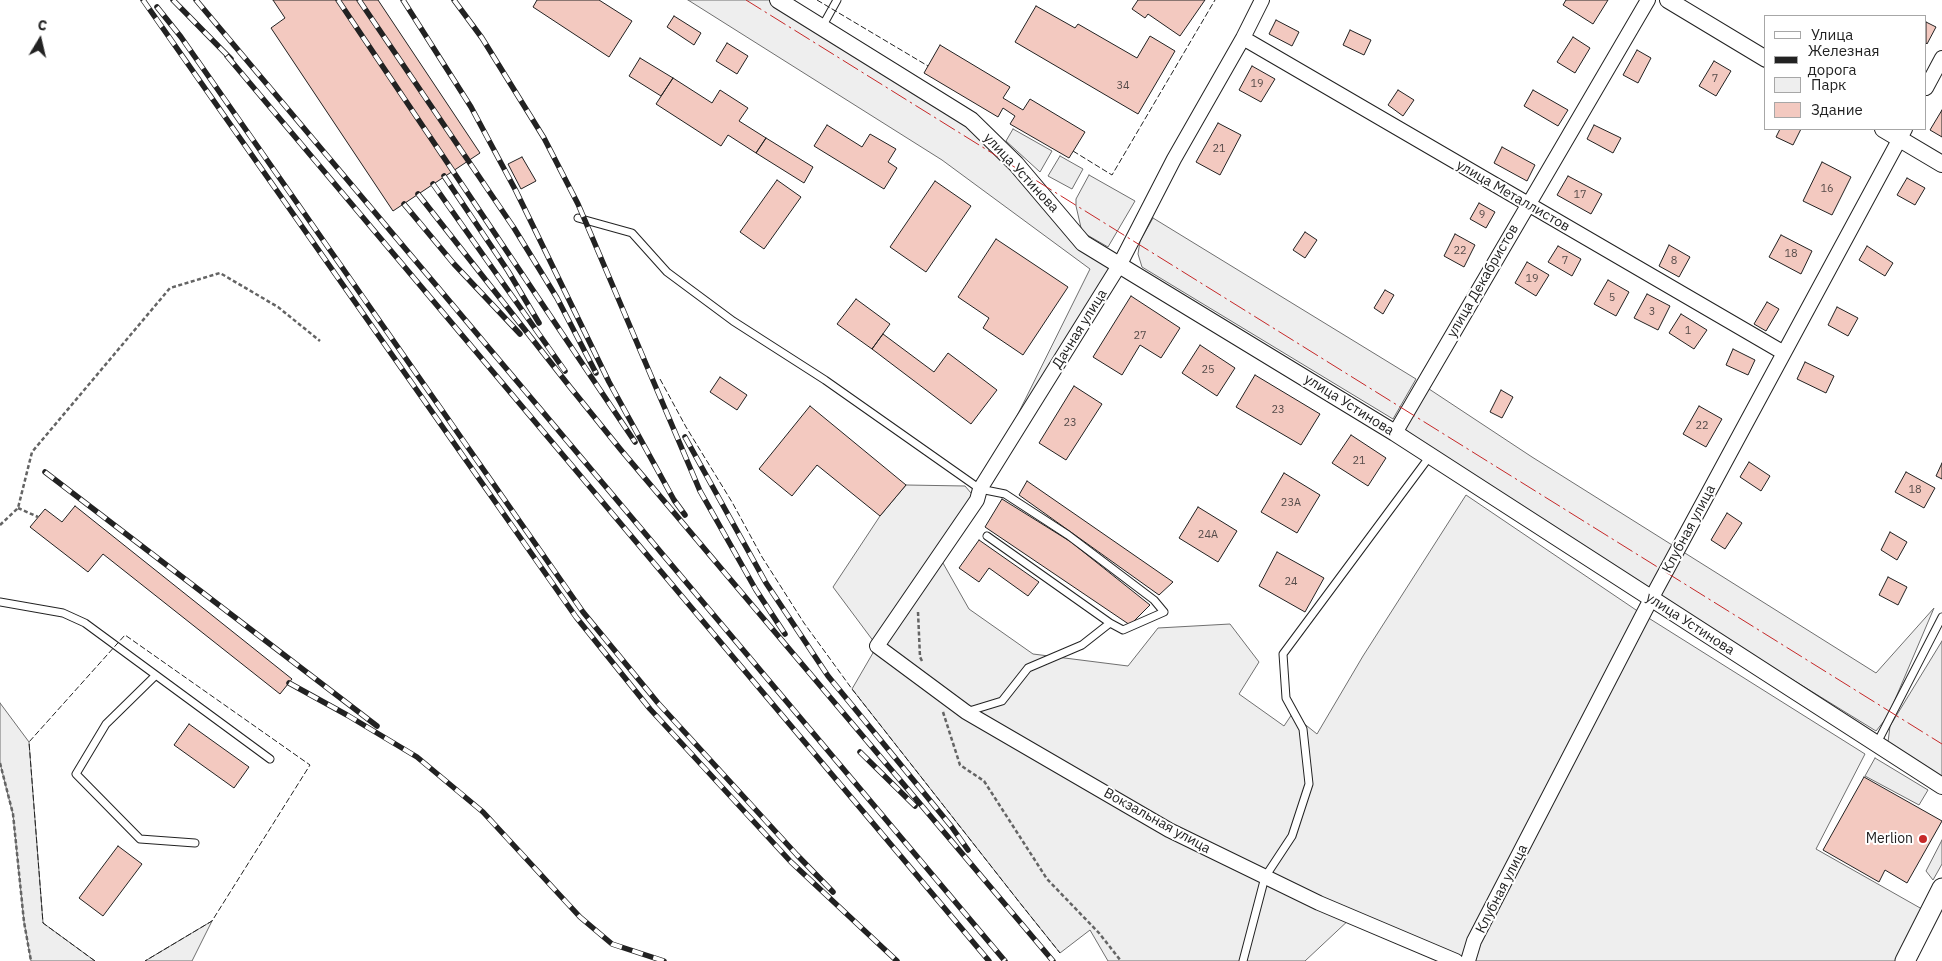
<!DOCTYPE html>
<meta charset="utf-8">
<style>
body{margin:0}
#map{position:relative;width:1942px;height:961px;overflow:hidden;background:#fff;font-family:"IBM Plex Sans",sans-serif}
canvas{display:block}
.legend{position:absolute;left:1764px;top:15px;width:162px;height:115px;box-sizing:border-box;background:#fff;border:1px solid #a7a7a7;margin:0;padding:6px 9px;list-style:none;font-size:15px;color:#222}
.legend li{display:flex;align-items:center;gap:10px;height:25px}
.legend b{width:25px;border:1px solid #a7a7a7}
.north{position:absolute;left:15px;top:15px;width:50px;height:50px;-webkit-text-stroke:4px #fff;paint-order:stroke;rotate:9deg;font-size:14px;font-weight:700;line-height:20px;text-align:center;color:#222}
.north::after{content:'';display:block;margin:auto;width:18px;height:22px;background:#222;clip-path:polygon(50% 0,100% 100%,50% 72%,0 100%)}
</style>
<div id="map">
<canvas width="1942" height="961"></canvas>
<ul class="legend">
<li><b style="height:6px;background:#fff"></b>Улица</li>
<li><b style="height:6px;background:#222"></b>Железная дорога</li>
<li><b style="height:14px;background:#eee"></b>Парк</li>
<li><b style="height:14px;background:#f3c9c0"></b>Здание</li>
</ul>
<div class="north">С</div>
</div>
<script>
const g = document.querySelector('canvas').getContext('2d');
g.lineJoin = 'round';
function fill(path, color) { g.fillStyle = color; g.fill(path, 'evenodd'); }
const toPath = rows => new Path2D(rows.map(r => 'M' + r).join(''));
function strokePath(path, color, width, dash) { g.strokeStyle = color; g.lineWidth = width; g.lineCap = dash ? 'butt' : 'round'; g.setLineDash(dash || []); g.stroke(path); }
function label(font, color, halo, rows, align = 'center') {
  g.font = font + ' "IBM Plex Sans",sans-serif'; g.lineWidth = 4; g.setLineDash([]); g.textBaseline = 'middle'; g.strokeStyle = halo; g.fillStyle = color; for (const [text, x, y, turn = 0] of rows) {
    g.save(); g.translate(x, y); g.rotate((+turn || 0) * Math.PI / 180); g.textAlign = isNaN(turn) ? turn : align; if (halo) g.strokeText(text, 0, 0); g.fillText(text, 0, 0); g.restore();
  }
}
const green = toPath([
 [688,0,778,0,971,120,1116,265,1010,430,1090,269,942,160,688,0],
 [1013,129,1052,151,1040,172,1006,141,1013,129],
 [1089,175,1135,201,1108,247,1082,232,1076,206,1076,199,1089,175],
 [1153,218,1416,379,1393,419,1142,267,1138,254,1140,241,1153,218],
 [1426,387,1532,457,1876,673,1934,608,1888,716,1876,731,1658,597,1650,589,1474,480,1402,427,1426,387],
 [906,485,965,486,977,500,939,556,969,609,1033,654,1128,666,1158,628,1230,624,1259,662,1239,694,1284,726,1292,714,1317,734,1363,656,1466,495,1639,612,1865,754,1816,849,1929,913,1903,961,1456,961,1352,917,1305,961,1108,961,1090,930,1060,953,1020,903,852,689,877,646,833,587,880,516,906,485],
 [1942,641,1942,783,1888,742,1890,726,1942,641],
 [0,703,29,742,43,923,95,961,31,961,24,922,13,815,0,763,0,703],
 [212,921,192,961,145,961,212,921]
]);
fill(green, '#eee');
strokePath(green, '#6f6f6f', 1);
const parking = toPath([
 [1060,156,1083,169,1072,189,1048,176,1060,156],
 [1875,758,1928,790,1919,805,1865,776,1875,758],
 [1942,840,1942,864,1933,880,1926,871,1942,840]
]);
fill(parking, '#ededed');
strokePath(parking, '#6f6f6f', 1);
const building = toPath([
 [273,0,378,0,480,153,393,211,271,28,285,18,273,0],
 [537,0,599,0,632,21,609,57,533,7,537,0],
 [1138,0,1205,0,1180,36,1148,14,1145,18,1132,9,1138,0],
 [1566,0,1608,0,1593,24,1563,5,1566,0],
 [1036,6,1075,28,1078,24,1137,58,1150,36,1175,51,1138,114,1015,42,1036,6],
 [674,16,701,33,694,45,667,27,674,16],
 [1276,20,1299,32,1292,46,1269,34,1276,20],
 [1926,22,1936,27,1927,44,1926,43,1926,22],
 [1350,30,1371,40,1364,55,1343,45,1350,30],
 [1573,37,1590,48,1575,73,1557,62,1573,37],
 [727,43,748,56,737,74,716,61,727,43],
 [940,45,1010,87,1003,98,1023,110,1030,99,1085,132,1069,158,1010,124,1015,116,1003,108,998,117,924,73,940,45],
 [1637,50,1651,58,1638,83,1623,75,1637,50],
 [640,58,673,78,661,96,629,76,640,58],
 [1714,61,1731,71,1716,96,1699,86,1714,61],
 [1252,66,1275,79,1261,102,1239,90,1252,66],
 [673,78,712,103,720,90,748,108,739,121,766,138,756,153,728,135,721,146,656,104,673,78],
 [1398,90,1414,100,1403,116,1388,105,1398,90],
 [1533,90,1568,110,1558,126,1524,106,1533,90],
 [1942,110,1942,137,1930,130,1942,110],
 [1218,123,1241,135,1220,175,1196,162,1218,123],
 [827,125,862,147,870,134,896,149,888,162,897,168,884,189,814,146,827,125],
 [1594,125,1621,138,1613,153,1587,139,1594,125],
 [1780,129,1801,129,1793,145,1776,137,1780,129],
 [766,138,813,167,804,183,756,153,766,138],
 [1502,147,1535,165,1527,181,1494,163,1502,147],
 [522,157,536,181,521,189,508,164,522,157],
 [1822,162,1851,177,1832,215,1803,201,1822,162],
 [1568,176,1602,194,1591,214,1557,195,1568,176],
 [1907,178,1925,188,1915,205,1897,195,1907,178],
 [777,180,801,197,764,249,740,232,777,180],
 [935,181,971,206,926,272,890,247,935,181],
 [1479,203,1495,212,1486,228,1470,219,1479,203],
 [1305,232,1317,240,1305,258,1293,250,1305,232],
 [1455,234,1475,245,1464,267,1444,256,1455,234],
 [1781,235,1812,251,1801,274,1769,257,1781,235],
 [996,239,1068,287,1023,355,983,328,989,318,958,297,996,239],
 [1669,245,1690,257,1679,277,1659,266,1669,245],
 [1558,246,1581,259,1572,276,1548,262,1558,246],
 [1867,246,1893,263,1885,276,1859,260,1867,246],
 [1527,262,1549,275,1536,296,1515,283,1527,262],
 [1608,280,1629,292,1616,316,1594,304,1608,280],
 [1385,290,1394,295,1383,314,1374,308,1385,290],
 [1647,294,1670,306,1658,330,1634,318,1647,294],
 [1131,296,1180,328,1161,358,1140,345,1122,375,1093,357,1131,296],
 [856,299,890,324,872,349,837,324,856,299],
 [1767,302,1779,309,1766,331,1754,324,1767,302],
 [1837,307,1858,318,1848,336,1828,325,1837,307],
 [1681,314,1707,330,1694,349,1669,333,1681,314],
 [883,334,934,372,948,353,997,390,971,424,872,349,883,334],
 [1200,345,1235,368,1217,396,1182,373,1200,345],
 [1733,349,1755,360,1748,375,1726,365,1733,349],
 [1805,362,1834,376,1826,393,1797,379,1805,362],
 [1255,375,1320,414,1301,445,1236,407,1255,375],
 [720,377,747,395,737,410,710,392,720,377],
 [1074,386,1102,404,1066,460,1039,443,1074,386],
 [1501,390,1513,397,1502,418,1490,412,1501,390],
 [810,406,906,485,880,516,817,465,792,496,759,469,810,406],
 [1699,406,1722,419,1706,447,1683,434,1699,406],
 [1351,435,1386,458,1368,486,1332,463,1351,435],
 [1749,462,1770,476,1761,491,1740,477,1749,462],
 [1942,463,1942,479,1936,476,1942,463],
 [1906,472,1935,488,1924,508,1895,492,1906,472],
 [1284,473,1320,495,1297,533,1261,512,1284,473],
 [1027,481,1173,582,1159,595,1019,495,1027,481],
 [1002,499,1071,542,1150,605,1130,625,985,527,1002,499],
 [75,506,292,679,280,694,103,554,88,572,30,527,45,509,62,522,75,506],
 [1198,507,1237,531,1218,562,1179,538,1198,507],
 [1727,513,1742,523,1725,549,1711,540,1727,513],
 [1890,532,1907,542,1897,560,1881,550,1890,532],
 [979,540,1039,582,1028,596,989,568,979,582,959,568,979,540],
 [1277,552,1324,578,1305,612,1259,586,1277,552],
 [1888,577,1907,587,1898,605,1879,595,1888,577],
 [189,724,249,767,234,788,174,745,189,724],
 [1864,777,1942,821,1907,883,1885,870,1879,882,1823,850,1864,777],
 [118,846,142,864,103,916,79,898,118,846]
]);
fill(building, '#f3c9c0');
strokePath(building, '#222', 1);
const service = toPath([
 [822,27,837,0],
 [578,218,632,233,667,272,733,321,825,380,980,489,1005,494,1068,535,1154,600,1164,612,1123,630,1110,623,1082,645,1028,668,1002,701,966,712],
 [987,536,1110,623],
 [0,602,63,613,85,623,270,759],
 [155,676,106,724,76,774,140,839,195,843],
 [1877,743,1942,617],
 [1243,961,1265,877,1292,836,1309,784,1303,729,1286,698,1283,654,1430,456]
]);
const minor = toPath([
 [1262,0,1243,38,1174,159,1120,264,980,489,977,500,877,646,966,712,1169,830,1319,903,1456,961],
 [1243,38,1784,353],
 [1926,88,1942,58],
 [1395,433,1648,0],
 [1468,961,1474,941,1651,599,1905,129]
]);
const tertiary = toPath([
 [778,0,971,120,1016,164,1083,243,1395,433,1942,786],
 [1668,0,1766,59],
 [1883,129,1942,164]
]);
const secondary = toPath([
 [1905,961,1942,888]
]);
strokePath(service, '#222', 9);
strokePath(minor, '#222', 16);
strokePath(tertiary, '#222', 18);
strokePath(secondary, '#222', 21);
strokePath(toPath([
 [18,508,38,517],
 [0,525,18,508,32,452,170,288,220,273,278,307,320,341],
 [918,612,920,657,922,661],
 [943,712,960,765,984,781,1047,879,1099,933,1121,961],
 [0,763,13,814,24,922,31,961]
]), '#646464', 2.5, [4, 2.5]);
strokePath(service, '#fff', 7);
strokePath(minor, '#fff', 14);
strokePath(tertiary, '#fff', 16);
strokePath(secondary, '#fff', 19);
const rail = toPath([
 [143,0,576,617,650,709,791,862,897,961],
 [173,0,231,59],
 [196,0,1005,961],
 [338,0,635,442],
 [359,0,514,228,557,298,596,373],
 [403,0,471,107,516,191,609,382,674,500,685,515],
 [454,0,482,38,544,138,578,204,700,491,756,590,785,634],
 [157,7,181,37,583,612,658,703,797,855,833,892],
 [227,56,989,961],
 [444,176,508,271,539,323],
 [433,184,565,371],
 [418,194,570,387,621,450,1053,961],
 [404,204,454,264,520,334],
 [685,437,766,583,828,676,951,826,968,850],
 [45,472,377,726],
 [289,683,347,715,417,757,483,812,580,917,612,944,664,961],
 [860,752,915,806]
]);
strokePath(rail, '#222', 5.5);
strokePath(rail, '#fff', 4, [11]);
strokePath(toPath([
 [817,0,928,66],
 [1073,151,1112,175,1215,0],
 [660,379,686,427,732,502,762,557,804,623,852,689,1020,903,1060,953],
 [95,961,43,923,29,742,125,635,310,765,212,921,145,961]
]), '#222', 1, [6, 2.5]);
strokePath(toPath([
 [746,0,1942,744]
]), '#c62828', 1, [18, 4, 2.5, 4]);
for (const [x, y, r, color] of [
 [1923,839,5,"#c62828"]
]) { const dot = new Path2D(); dot.arc(x, y, r, 0, 2 * Math.PI); g.fillStyle = color; g.fill(dot); strokePath(dot, '#fff', 2); }
label('11px', '#564c4a', null, [
 ["7",1715,79],
 ["19",1257,84],
 ["34",1123,86],
 ["21",1219,149],
 ["16",1827,189],
 ["17",1580,195],
 ["9",1482,215],
 ["22",1460,251],
 ["18",1791,254],
 ["7",1565,261],
 ["8",1674,261],
 ["19",1532,279],
 ["5",1612,298],
 ["3",1652,312],
 ["1",1688,331],
 ["27",1140,336],
 ["25",1208,370],
 ["23",1278,410],
 ["23",1070,423],
 ["22",1702,426],
 ["21",1359,461],
 ["18",1915,490],
 ["23А",1291,503],
 ["24А",1208,535],
 ["24",1291,582]
]);
label('14px', '#222', '#fff', [
 ["улица Устинова",1021,173,47],
 ["улица Металлистов",1513,196,30],
 ["улица Декабристов",1483,281,-60],
 ["Дачная улица",1080,329,-58],
 ["улица Устинова",1349,405,32],
 ["Клубная улица",1689,529,-62],
 ["улица Устинова",1690,624,33],
 ["Вокзальная улица",1157,821,29],
 ["Клубная улица",1502,889,-63]
]);
label('14px', '#222', '#fff', [
 ["Merlion",1913,839]
], 'right');
</script>
